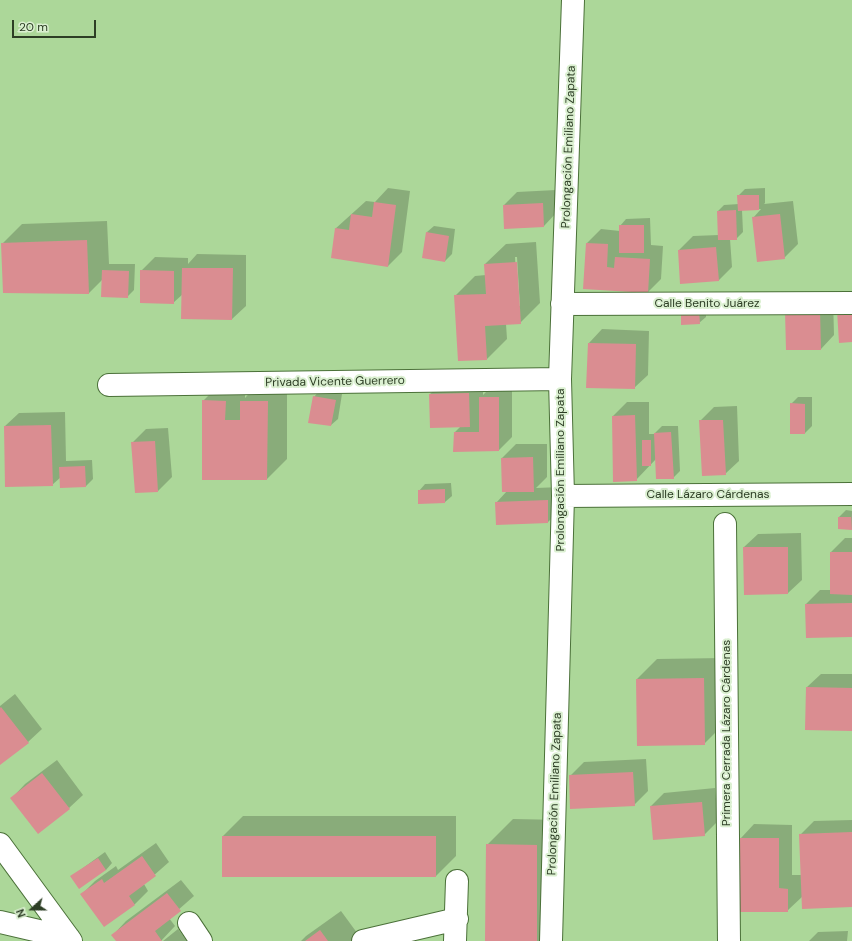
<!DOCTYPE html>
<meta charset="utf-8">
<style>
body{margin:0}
#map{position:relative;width:852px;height:941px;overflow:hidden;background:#acd799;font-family:"DM Sans",sans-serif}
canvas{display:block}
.north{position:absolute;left:12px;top:889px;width:40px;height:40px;-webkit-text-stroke:3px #dbf0d1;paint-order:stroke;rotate:249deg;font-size:11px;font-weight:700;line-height:16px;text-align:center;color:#2d3e25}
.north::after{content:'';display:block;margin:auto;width:14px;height:18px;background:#2d3e25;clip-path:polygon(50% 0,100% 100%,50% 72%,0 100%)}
.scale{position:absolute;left:12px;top:20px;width:84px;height:18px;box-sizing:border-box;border:2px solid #2d3e25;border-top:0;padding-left:5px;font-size:12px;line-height:14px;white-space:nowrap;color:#2d3e25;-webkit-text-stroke:3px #dbf0d1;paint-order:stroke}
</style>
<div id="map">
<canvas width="852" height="941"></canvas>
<div class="north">N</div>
<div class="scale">20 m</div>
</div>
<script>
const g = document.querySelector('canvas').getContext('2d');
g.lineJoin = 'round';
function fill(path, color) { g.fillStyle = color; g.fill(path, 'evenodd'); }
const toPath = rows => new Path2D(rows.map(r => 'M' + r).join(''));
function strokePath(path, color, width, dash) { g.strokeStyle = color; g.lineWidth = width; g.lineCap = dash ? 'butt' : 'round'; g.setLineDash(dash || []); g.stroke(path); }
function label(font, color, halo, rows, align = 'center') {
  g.font = font + ' "DM Sans",sans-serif'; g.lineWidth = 4; g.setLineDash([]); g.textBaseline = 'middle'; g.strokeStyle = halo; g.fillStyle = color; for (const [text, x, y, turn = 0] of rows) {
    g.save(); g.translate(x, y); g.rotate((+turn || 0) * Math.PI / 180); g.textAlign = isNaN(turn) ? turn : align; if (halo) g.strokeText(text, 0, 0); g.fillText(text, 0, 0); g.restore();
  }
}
fill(toPath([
 [388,188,410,191,402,252,388,266,335,229,366,201,375,202],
 [765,188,765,203,764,204,793,201,798,244,784,258,753,218,761,209,742,210,743,232,736,239,730,239,732,267,718,281,679,250,693,236,719,235,718,211,724,205,739,204,738,196,745,189],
 [556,190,557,212,544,226,504,205,517,192],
 [650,218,651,245,663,246,661,279,648,292,584,288,587,243,601,229,620,231,620,226,626,219],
 [107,221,109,264,135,264,134,290,127,297,103,279,89,293,2,244,22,224],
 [434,226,455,229,452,254,445,261,427,232],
 [536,242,540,303,520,323,506,324,507,339,487,359,455,296,475,276,486,275,485,264,506,244],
 [515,257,517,257,520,306,518,306],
 [197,254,246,255,246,306,232,319,183,294,173,303,141,271,155,257,188,258,188,264],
 [833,297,834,335,821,349,787,349],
 [706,304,706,317,699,323,682,324],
 [602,329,649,331,648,375,634,388,589,343],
 [483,380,483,395,494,384,512,384,512,437,499,450,455,432,460,427,430,394,444,381],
 [223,381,245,381,245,398,261,381,287,382,287,459,267,479,203,401],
 [320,390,342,394,338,419,331,425,314,397],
 [798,397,812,397,812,426,805,433,791,404],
 [627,402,649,402,649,434,654,434,662,426,678,426,680,471,673,478,656,459,636,480,613,416],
 [737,406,739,461,725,474,700,421,714,407],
 [65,412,66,461,92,460,93,479,86,486,61,487,61,477,52,485,5,426,19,413],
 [168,428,172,477,158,491,132,443,146,429],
 [516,444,547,444,547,477,536,488,561,487,562,508,548,522,496,503,507,491,502,458],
 [451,483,452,496,445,502,419,491,425,484],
 [852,509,852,529,839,528,839,517,846,510,852,511],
 [801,533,802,580,788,593,744,547,758,534],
 [845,538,852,538,852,636,807,637,806,604,820,590,831,590,831,552],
 [723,658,724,724,704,744,637,679,657,659],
 [821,674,852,674,852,730,807,687],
 [15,694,42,729,28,742,0,764,0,706],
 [646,759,648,791,634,805,570,776,584,762],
 [57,760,83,795,69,808,12,798,25,784],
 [715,788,718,821,704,835,651,806,664,793],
 [243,816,456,816,456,856,436,876,223,836],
 [513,819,563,820,561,941,486,941,487,845],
 [852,820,852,906,803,896,787,911,741,838,754,824,792,825,792,875,802,875,800,835,814,821],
 [156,843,169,862,144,884,148,891,135,904,104,926,82,894,95,881,116,866,118,870],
 [105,852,112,863,106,870,72,876],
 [181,880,194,896,169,918,175,926,161,941,117,941,113,935,126,921],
 [341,911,363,941,301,941,306,936],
 [178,929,187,941,163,941],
 [848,931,847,941,809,941,818,932]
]), '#0003');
fill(toPath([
 [737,195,759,195,759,210,738,211],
 [374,202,396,205,388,267,331,258,335,228,349,230,351,214,372,217],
 [543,203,544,227,504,229,503,205],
 [736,210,737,240,718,240,717,211],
 [780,214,785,259,757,262,752,217],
 [619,225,644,225,644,253,619,253],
 [426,232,449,236,445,262,422,258],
 [87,240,89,294,3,293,1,243],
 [586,243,608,244,607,267,614,268,615,257,650,259,648,293,583,289],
 [716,247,719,281,680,284,678,250],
 [517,262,521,324,485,326,487,360,458,361,454,295,486,294,484,264],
 [182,268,233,268,232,320,181,319],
 [102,270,129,271,128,298,101,297],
 [140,270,174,271,174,304,140,303],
 [852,309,852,342,839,343,837,310],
 [820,310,821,350,786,350,785,311],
 [681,311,699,311,700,324,681,325],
 [588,343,636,344,635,389,586,388],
 [469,393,470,427,430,428,429,394],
 [313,396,336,400,331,426,308,423],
 [479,397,499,397,499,451,453,452,454,432,479,432],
 [202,400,226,401,225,420,240,420,240,401,268,401,267,480,202,480],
 [790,403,805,404,805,434,790,434],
 [635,415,637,481,613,482,612,416],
 [699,420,723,420,726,475,702,476],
 [51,425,53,486,5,487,4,426],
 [671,432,674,479,656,479,654,433],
 [642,440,651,440,651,466,642,466],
 [155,441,158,492,135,493,131,442],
 [533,457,534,492,502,492,501,458],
 [85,466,86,487,60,488,59,467],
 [445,489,445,503,418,504,418,490],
 [548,500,548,523,496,525,495,502],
 [851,513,852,530,838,529,838,517,851,517],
 [743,547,788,547,788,594,744,595],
 [830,552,852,552,852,595,830,594],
 [852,603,852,637,806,638,805,604],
 [704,678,705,745,637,746,636,679],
 [806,687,852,688,852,731,805,730],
 [1,707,29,743,0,765,0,708],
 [633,772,635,806,570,809,569,775],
 [42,773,70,809,38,834,10,798],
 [702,802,705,836,653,840,650,806],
 [852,832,852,907,802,909,799,834],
 [222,836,436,836,436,877,222,877],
 [740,838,779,838,779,888,788,889,788,912,739,912],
 [486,844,537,845,537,941,485,941],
 [142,856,156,876,129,896,135,905,104,927,80,894,102,879,104,883],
 [98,858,106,870,79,889,70,876],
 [167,893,181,911,155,931,162,941,116,941,111,935],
 [320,930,328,941,305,941]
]), '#da8d91');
const minor = toPath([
 [562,304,852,303],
 [109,385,560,379],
 [563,496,852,494],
 [725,524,729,941],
 [0,844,71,941],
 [0,922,69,938],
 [189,923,201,941],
 [363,941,457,919],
 [455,941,457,881],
 [551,941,563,496,560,379,573,0]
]);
strokePath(minor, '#4b7139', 24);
strokePath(minor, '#fff', 22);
label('12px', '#2d3e25', '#dbf0d1', [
 ["Prolongación Emiliano Zapata",569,147,-88],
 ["Calle Benito Juárez",707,304],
 ["Privada Vicente Guerrero",335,382,-1],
 ["Prolongación Emiliano Zapata",561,470,-90],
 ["Calle Lázaro Cárdenas",708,495],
 ["Primera Cerrada Lázaro Cárdenas",727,733,-90],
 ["Prolongación Emiliano Zapata",555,794,-88]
]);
</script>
